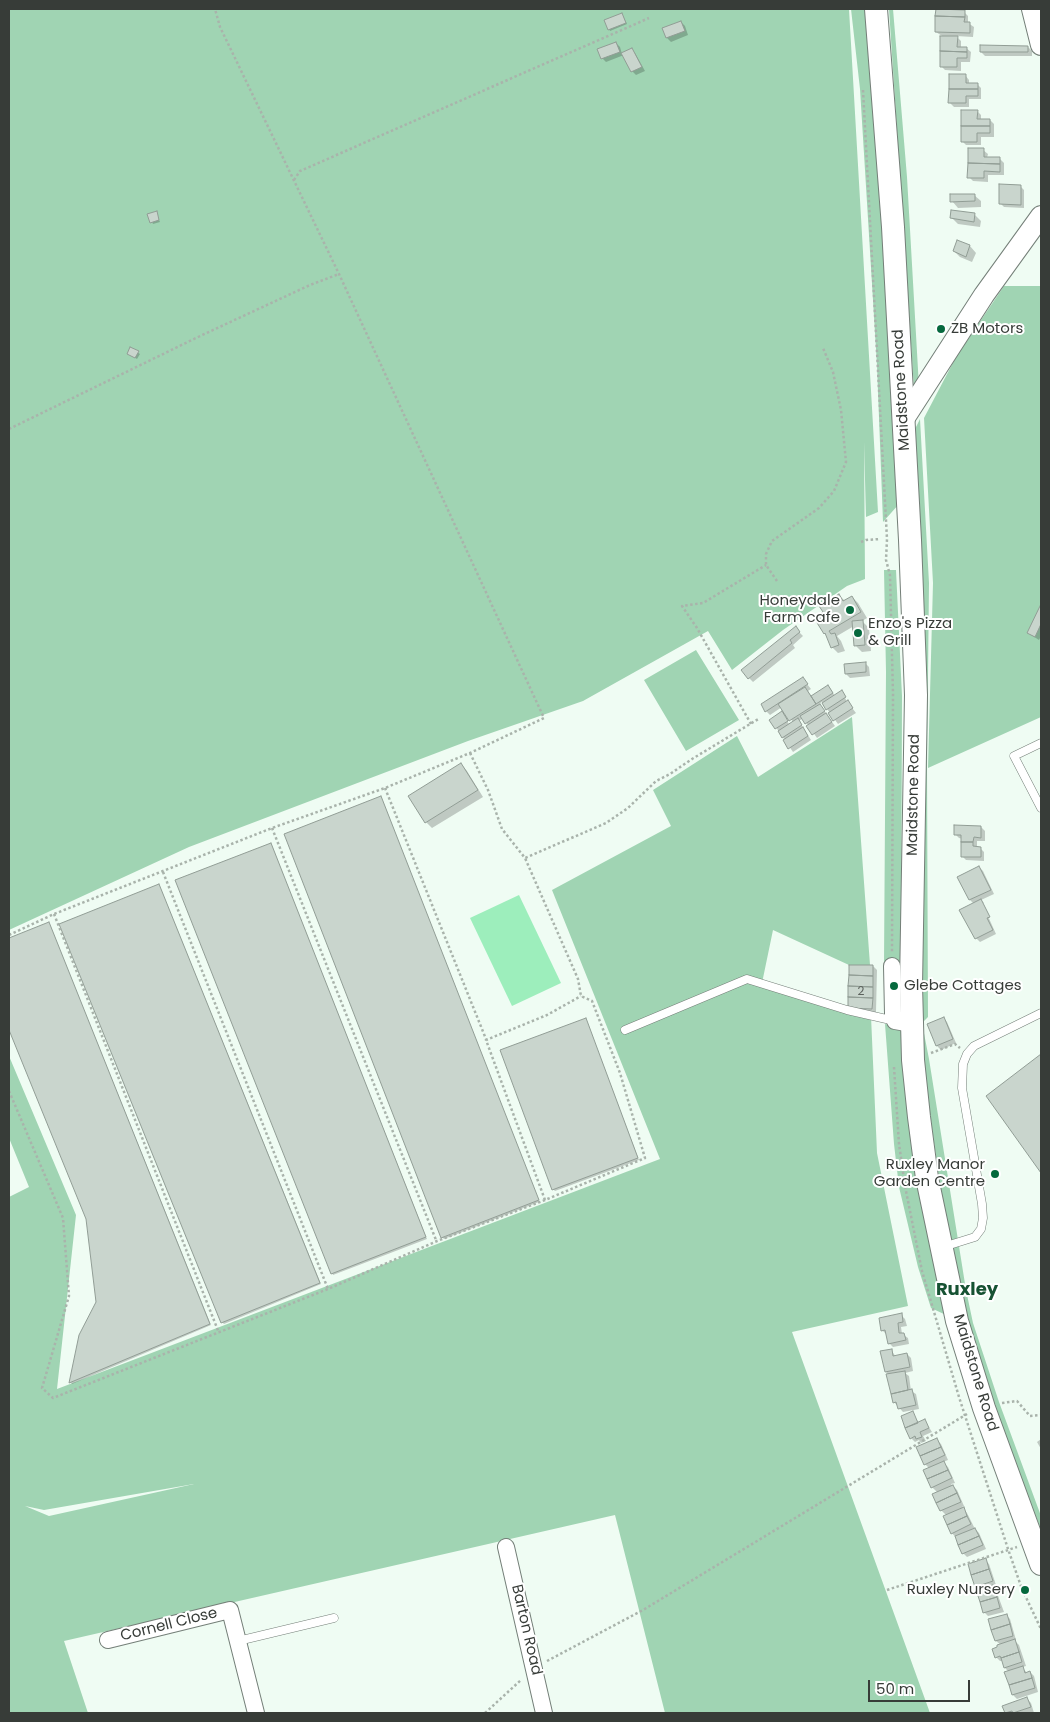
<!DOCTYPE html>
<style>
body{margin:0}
#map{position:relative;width:1050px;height:1722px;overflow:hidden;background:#effcf3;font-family:Poppins,sans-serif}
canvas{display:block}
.frame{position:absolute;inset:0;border:10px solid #373c38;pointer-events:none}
.scale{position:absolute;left:868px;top:1680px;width:102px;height:22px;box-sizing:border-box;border:2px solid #373c38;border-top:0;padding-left:6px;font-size:15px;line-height:18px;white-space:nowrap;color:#373c38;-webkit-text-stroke:4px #fff;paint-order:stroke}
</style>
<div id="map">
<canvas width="1050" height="1722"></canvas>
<div class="frame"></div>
<div class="scale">50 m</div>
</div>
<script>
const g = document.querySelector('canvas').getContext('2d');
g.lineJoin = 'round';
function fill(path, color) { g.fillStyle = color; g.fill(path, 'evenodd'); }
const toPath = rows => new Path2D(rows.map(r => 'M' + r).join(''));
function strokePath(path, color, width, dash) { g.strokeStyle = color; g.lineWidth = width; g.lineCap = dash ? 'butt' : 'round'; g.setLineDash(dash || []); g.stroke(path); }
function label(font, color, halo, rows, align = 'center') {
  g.font = font + ' Poppins,sans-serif'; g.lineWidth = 4; g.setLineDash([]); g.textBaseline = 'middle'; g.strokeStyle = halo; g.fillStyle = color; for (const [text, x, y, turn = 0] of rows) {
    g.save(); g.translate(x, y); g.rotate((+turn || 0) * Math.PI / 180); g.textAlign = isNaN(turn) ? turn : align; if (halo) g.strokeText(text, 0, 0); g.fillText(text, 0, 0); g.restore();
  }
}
fill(toPath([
 [9,9,849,9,878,512,866,517,864,442,865,579,847,586,783,630,732,670,708,631,583,701,468,741,189,847,9,930],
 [851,9,867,9,883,225,899,504,883,522,877,365,860,89],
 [889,9,893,9,907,177,919,387,914,389],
 [1004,286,1041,286,1041,717,928,768,933,583,924,418,956,357],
 [920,419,929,583,927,769,928,1017,922,1023,929,1059,966,1290,973,1323,999,1402,1041,1516,1041,1530,998,1416,973,1340,941,1193,923,1063,921,1027,921,920,925,701,921,543,914,431],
 [884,570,896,570,902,696,901,967,884,963,886,672],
 [696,650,739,720,686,751,644,680],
 [852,717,870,965,849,965,773,930,762,983,871,1016,877,1153,908,1306,792,1332,930,1713,665,1713,615,1515,64,1641,88,1713,9,1713,9,1197,29,1187,9,1138,9,1056,76,1215,57,1389,660,1159,552,890,671,826,653,790,737,736,758,777],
 [194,1484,49,1516,25,1506,44,1510],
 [885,1024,902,1027,946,1315,931,1308,918,1267,899,1187,894,1144]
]), '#a0d4b3');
fill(toPath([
 [519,895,561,983,512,1006,470,918]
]), '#9deebc');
fill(toPath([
 [937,9,956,9,956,11,964,12,968,16,968,23,974,27,973,37,956,36,961,41,961,48,966,48,971,52,970,62,961,62,961,71,945,70,941,66,942,36,936,32],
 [622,14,627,24,610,31,609,29],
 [681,22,685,26,688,35,671,42,667,38,664,29],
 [616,43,620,47,622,54,631,49,635,53,645,71,636,75,632,71,624,55,606,62,602,58],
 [1028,47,1032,51,1032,56,985,56,981,52],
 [965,75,969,80,969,84,977,84,981,88,981,99,969,99,969,107,954,107,950,103],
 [977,111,981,115,981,120,990,120,994,124,994,137,981,137,981,145,966,145,962,141],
 [983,150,988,154,987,158,1000,159,1004,163,1004,175,988,175,988,182,973,181,969,177],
 [1020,186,1024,190,1024,208,1004,207,1000,203],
 [974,195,981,201,981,207,958,208,952,201],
 [156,213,160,222,153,224,149,215],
 [974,214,981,221,980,227,958,224,952,218],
 [958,242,970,246,976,253,972,262,960,257,954,251],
 [131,348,140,354,137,359,130,355],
 [839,595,845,601,852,597,858,603,867,618,862,621,869,628,871,651,862,652,856,646,854,626,837,636,841,641,845,651,838,653,832,647,828,636,825,633,825,613],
 [1041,607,1041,636,1039,640,1028,633],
 [795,628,803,636,793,645,795,648,753,682,749,678],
 [865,663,869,667,870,676,850,678,846,674],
 [803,679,811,689,808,691,812,697,830,688,835,696,843,693,846,700,856,713,838,724,822,702,819,704,835,726,817,738,803,718,799,721,811,740,793,752,771,720,783,715,789,724,793,722,782,707,770,715,766,711],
 [461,764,467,771,483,797,432,828,426,822],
 [381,797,539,1202,444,1239,442,1237],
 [981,827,985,831,985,841,977,841,977,848,980,848,984,852,984,861,966,860,962,856,963,839,959,838,955,834],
 [271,844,427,1239,333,1275,177,881],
 [979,867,983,871,994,894,981,900,984,903,982,903,996,934,980,942,976,938,974,904,970,900,959,877],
 [160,887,321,1284,224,1324,222,1322],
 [49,923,211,1325,72,1384,70,1382,97,1302,87,1218,9,1027,9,939],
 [873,966,877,970,876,1012,853,1012],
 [943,1018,947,1022,956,1043,941,1050,937,1046,928,1025],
 [586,1020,639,1160,555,1191,553,1189],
 [1041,1055,1041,1171,988,1096],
 [901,1315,905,1319,907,1326,901,1327,902,1334,908,1338,909,1344,893,1347,889,1343,886,1334,882,1330],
 [891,1350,896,1357,907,1354,911,1358,913,1371,905,1373,909,1376,911,1391,916,1394,919,1409,903,1412,894,1402,889,1375,886,1372],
 [912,1413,919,1423,925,1421,932,1432,923,1436,926,1441,921,1443,919,1440,915,1442,911,1438],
 [1041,1439,1041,1449,1037,1442],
 [937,1440,941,1444,948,1460,943,1462,948,1467,955,1483,951,1484,957,1490,964,1506,962,1507,967,1513,975,1529,979,1533,986,1549,967,1557,963,1553,956,1538,952,1533,947,1516,941,1510,938,1493,932,1487,930,1469,925,1464],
 [985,1560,989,1564,996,1585,992,1586,996,1590,1004,1612,988,1616,984,1612,980,1590,976,1586],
 [1006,1615,1010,1619,1016,1640,1014,1640,1019,1645,1026,1666,1022,1667,1027,1673,1030,1672,1034,1676,1038,1692,1017,1699,1013,1695,1006,1673,1009,1672,1005,1668,1003,1661,1000,1661,996,1657,1001,1645,996,1641],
 [1027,1699,1031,1703,1034,1713,1006,1713]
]), '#0003');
const building = toPath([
 [936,9,965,10,965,17,935,16,936,9],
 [622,13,626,23,608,30,604,20,622,13],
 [935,16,965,17,964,22,970,22,970,33,935,32,935,16],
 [681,21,685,31,666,38,662,28,681,21],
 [940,36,958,36,957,47,967,47,967,52,940,51,940,36],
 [616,42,620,52,601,59,597,49,616,42],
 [980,45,1028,46,1028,52,980,52,980,45],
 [632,48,642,67,631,72,621,53,632,48],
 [940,51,967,52,967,58,957,58,957,67,940,67,940,51],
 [949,74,966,74,966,83,978,83,978,89,949,89,949,74],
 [949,89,978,89,978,96,966,96,966,103,948,103,949,89],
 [961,110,978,110,977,119,990,119,990,126,961,126,961,110],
 [961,126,990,126,990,133,977,133,977,142,961,142,961,126],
 [968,148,984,148,984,157,1000,157,1000,164,968,163,968,148],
 [968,163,1000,164,1000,172,984,171,984,178,967,178,968,163],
 [999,184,1021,185,1021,205,999,204,999,184],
 [950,194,975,194,975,201,950,202,950,194],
 [951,210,975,213,974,222,950,218,951,210],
 [157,211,159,220,150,223,147,214,157,211],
 [957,240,970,245,966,257,953,251,957,240],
 [130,347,139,351,135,358,127,354,130,347],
 [839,594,843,601,852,596,861,612,829,631,831,634,835,633,839,645,831,648,825,633,824,634,814,618,823,612,819,606,839,594],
 [1041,604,1041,624,1035,637,1027,633,1041,604],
 [863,620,865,645,854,646,852,621,863,620],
 [796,626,800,632,790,640,792,643,748,679,741,670,796,626],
 [866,662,866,672,845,674,844,664,866,662],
 [803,677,808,684,765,712,761,704,803,677],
 [828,685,833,693,816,704,811,696,828,685],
 [805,687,816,704,789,721,778,704,805,687],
 [842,690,846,697,826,710,822,703,842,690],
 [848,700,853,708,833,721,828,713,848,700],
 [820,704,825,711,805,724,800,716,820,704],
 [782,711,788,721,775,729,769,720,782,711],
 [826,713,832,722,812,735,806,726,826,713],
 [798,718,802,725,782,738,778,731,798,718],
 [803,727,808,736,788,749,783,740,803,727],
 [461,763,478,790,425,823,408,796,461,763],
 [381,796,539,1200,441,1238,284,834,381,796],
 [954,825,981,826,981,838,974,837,973,842,961,842,961,835,954,835,954,825],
 [961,842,973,842,973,846,981,847,981,857,961,857,961,842],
 [271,843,426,1237,331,1274,175,880,271,843],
 [979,866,991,890,969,900,957,877,979,866],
 [159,884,320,1283,221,1323,59,924,159,884],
 [981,899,990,917,987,918,993,930,975,939,959,910,981,899],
 [49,922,210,1324,69,1383,79,1335,96,1302,86,1219,9,1030,9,938,49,922],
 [849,965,873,965,873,976,849,975,849,965],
 [849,975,873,976,873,987,848,986,849,975],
 [848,986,873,987,873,998,848,997,848,986],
 [848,997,873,998,872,1009,848,1008,848,997],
 [944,1017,953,1039,936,1046,927,1024,944,1017],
 [586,1018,638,1158,552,1190,500,1050,586,1018],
 [1041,1054,1041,1173,986,1096,1041,1054],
 [902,1313,903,1322,898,1323,899,1333,904,1333,906,1340,888,1344,885,1330,881,1331,879,1318,902,1313],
 [892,1349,893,1356,907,1353,910,1367,885,1372,880,1351,892,1349],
 [905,1371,908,1390,891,1394,886,1374,905,1371],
 [912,1389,916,1405,898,1409,896,1402,893,1403,891,1394,912,1389],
 [913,1411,918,1423,905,1428,901,1416,913,1411],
 [925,1419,929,1428,920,1432,922,1437,916,1439,915,1436,910,1439,905,1428,925,1419],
 [937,1438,941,1447,920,1456,916,1447,937,1438],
 [941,1447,945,1455,924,1465,920,1456,941,1447],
 [944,1461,948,1470,927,1479,923,1470,944,1461],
 [948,1470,952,1478,931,1488,927,1479,948,1470],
 [953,1485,957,1493,936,1503,932,1494,953,1485],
 [957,1493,961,1502,940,1511,936,1503,957,1493],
 [964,1507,967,1516,947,1525,943,1516,964,1507],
 [967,1516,971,1524,951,1534,947,1525,967,1516],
 [975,1528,979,1536,958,1545,955,1536,975,1528],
 [979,1536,983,1545,962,1554,958,1545,979,1536],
 [986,1558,989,1569,971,1575,968,1564,986,1558],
 [989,1569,993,1581,975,1587,971,1575,989,1569],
 [993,1585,997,1597,980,1602,976,1590,993,1585],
 [997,1597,1000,1608,983,1613,980,1602,997,1597],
 [1007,1614,1010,1624,991,1630,988,1619,1007,1614],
 [1010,1624,1013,1636,995,1641,991,1630,1010,1624],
 [1015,1639,1019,1652,1001,1658,1000,1656,995,1658,992,1649,997,1647,997,1645,1015,1639],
 [1019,1652,1022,1662,1004,1668,1001,1658,1019,1652],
 [1023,1666,1025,1673,1030,1671,1032,1678,1009,1685,1004,1672,1023,1666],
 [1032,1678,1035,1688,1012,1695,1009,1685,1032,1678],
 [1027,1697,1031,1707,1013,1713,1012,1711,1005,1713,1002,1706,1027,1697]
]);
fill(building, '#c9d5cd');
strokePath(building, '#919d95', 1);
const service = toPath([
 [1041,743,1014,756,1041,808],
 [625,1030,747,979,847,1010,895,1021],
 [943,1247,975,1237,981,1229,983,1218,982,1204,962,1088,963,1064,967,1054,974,1046,1041,1013],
 [238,1641,334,1618]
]);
const minor = toPath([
 [892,966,893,1014,895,1021,912,1024],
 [506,1547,544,1713],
 [108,1640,230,1610,256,1713]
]);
const tertiary = toPath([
 [1032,9,1041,45],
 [904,419,984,295,1041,216]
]);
const secondary = toPath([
 [876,9,893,227,910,540,916,695,911,985,913,1060,919,1117,927,1178,957,1321,984,1408,1041,1564]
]);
strokePath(service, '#747f78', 9);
strokePath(minor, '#747f78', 18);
strokePath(tertiary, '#747f78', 22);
strokePath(secondary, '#747f78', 24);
strokePath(toPath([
 [863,90,887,539,886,560,890,575,893,694,892,953],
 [294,180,300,171,649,18],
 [9,429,198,337,310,285,339,274],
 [861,542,866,540,880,539],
 [777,581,766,565,766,554,772,541,819,508,834,491,846,462,841,410,833,372,823,348],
 [751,724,697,628,682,606,703,603,766,565],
 [470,753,488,790,502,829,525,858,606,823,628,808,656,781,670,774,692,759,760,718],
 [385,788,486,1039],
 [272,828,436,1240],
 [163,872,328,1289],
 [54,914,219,1333],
 [9,935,54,914,272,828,385,788,470,753,544,718,339,274,220,27,215,9],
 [931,1053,955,1044,960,1048],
 [894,1067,899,1144,905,1186,922,1271,959,1397,1008,1549,1022,1589,1041,1629],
 [9,1091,63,1218,69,1296,42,1388,53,1398,328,1289,437,1241,545,1200,645,1158,620,1073,592,1001,581,996,578,979,525,858],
 [545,1200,486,1040,547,1015,581,996],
 [1002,1403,1017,1401,1030,1416,1041,1415],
 [887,1590,1017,1547],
 [547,1661,643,1610,967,1414],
 [485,1713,521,1680]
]), '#a9b3ab', 2.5, [2.5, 2.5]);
strokePath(service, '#fff', 8);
strokePath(minor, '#fff', 16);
strokePath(tertiary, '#fff', 20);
strokePath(secondary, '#fff', 22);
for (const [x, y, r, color] of [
 [941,329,5,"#06693e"],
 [850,610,5,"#06693e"],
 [858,633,5,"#06693e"],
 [894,986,5,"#06693e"],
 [995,1174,5,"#06693e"],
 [1025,1590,5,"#06693e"]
]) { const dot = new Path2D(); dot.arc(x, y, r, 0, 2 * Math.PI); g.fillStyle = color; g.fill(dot); strokePath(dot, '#fff', 2); }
label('12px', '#5c625d', null, [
 ["2",861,992]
]);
label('15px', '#373c38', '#fff', [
 ["ZB Motors",951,329],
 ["Honeydale",840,601,"right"],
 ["Farm cafe",840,618,"right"],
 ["Enzo's Pizza",868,624],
 ["& Grill",868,641],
 ["Glebe Cottages",904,986],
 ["Ruxley Manor",985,1165,"right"],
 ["Garden Centre",985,1182,"right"],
 ["Ruxley Nursery",1015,1590,"right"]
], 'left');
label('15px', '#373c38', '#fff', [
 ["Maidstone Road",902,390,-93],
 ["Maidstone Road",914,795,-89],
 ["Maidstone Road",975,1373,73],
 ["Cornell Close",169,1625,-14],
 ["Barton Road",526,1630,77]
]);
label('bold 18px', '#175233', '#fff', [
 ["Ruxley",967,1290]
]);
</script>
